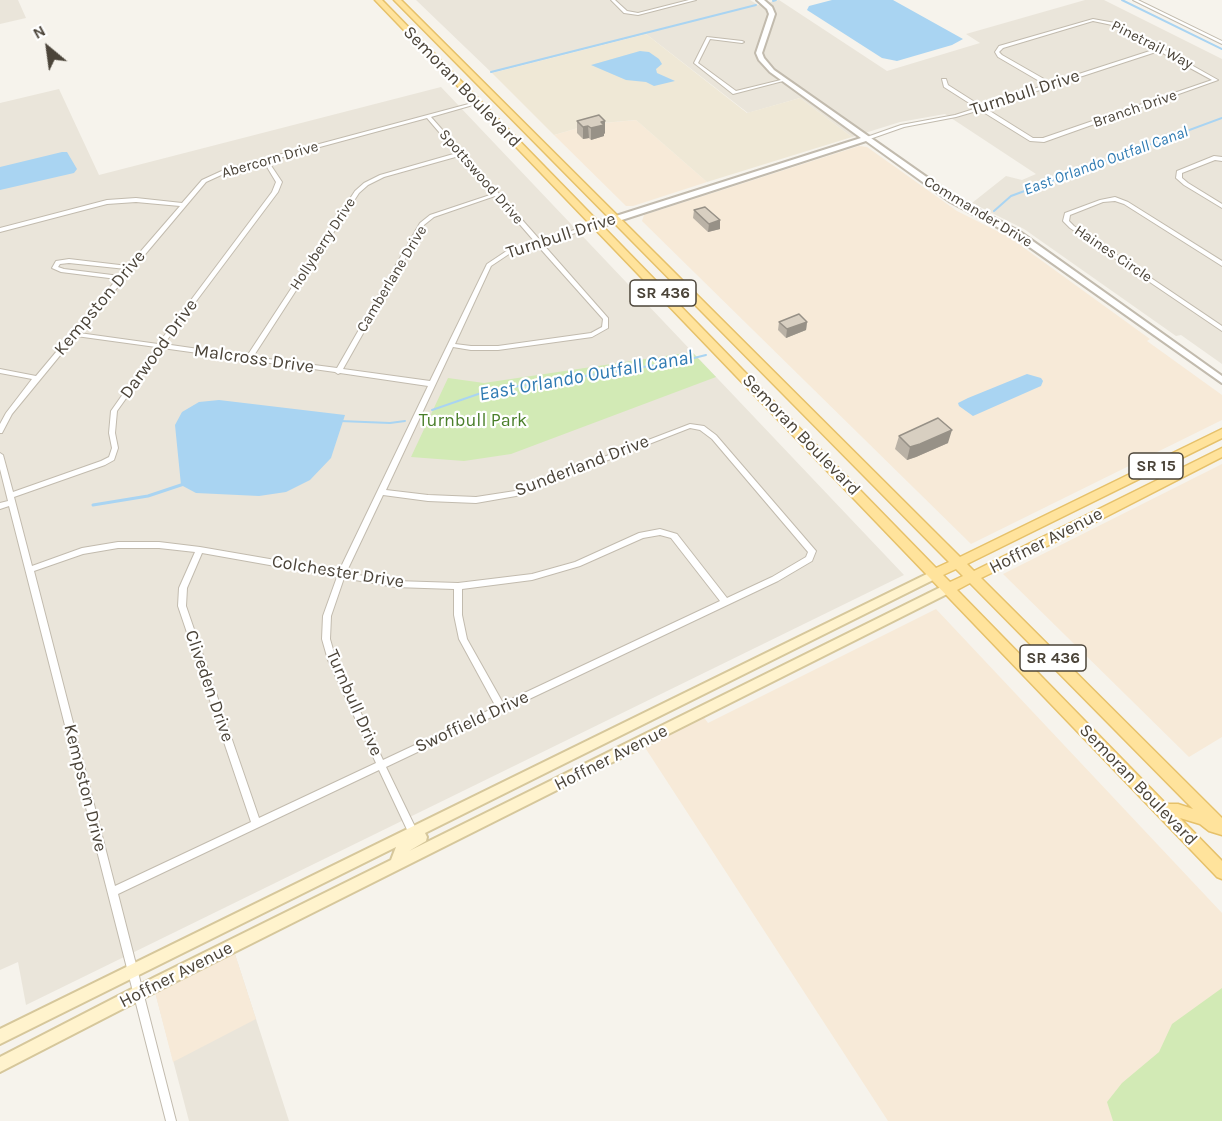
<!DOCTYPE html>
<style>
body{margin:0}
#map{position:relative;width:1222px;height:1121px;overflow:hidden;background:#f6f3ec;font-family:Karla,sans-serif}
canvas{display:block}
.north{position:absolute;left:18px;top:18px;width:60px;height:60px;-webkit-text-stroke:4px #fff;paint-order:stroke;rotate:331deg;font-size:16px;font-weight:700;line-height:24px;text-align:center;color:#4b4439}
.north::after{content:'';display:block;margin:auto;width:21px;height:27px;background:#4b4439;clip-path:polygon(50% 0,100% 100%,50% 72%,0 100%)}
</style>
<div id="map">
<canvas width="1222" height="1121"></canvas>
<div class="north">N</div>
</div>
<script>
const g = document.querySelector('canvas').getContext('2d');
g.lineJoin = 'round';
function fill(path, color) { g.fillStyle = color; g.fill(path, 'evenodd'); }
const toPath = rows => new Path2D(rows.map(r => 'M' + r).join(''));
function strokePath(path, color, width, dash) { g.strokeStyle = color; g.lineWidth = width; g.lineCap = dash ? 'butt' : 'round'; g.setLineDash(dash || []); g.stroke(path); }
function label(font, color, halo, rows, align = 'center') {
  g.font = font + ' Karla,sans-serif'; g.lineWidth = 4.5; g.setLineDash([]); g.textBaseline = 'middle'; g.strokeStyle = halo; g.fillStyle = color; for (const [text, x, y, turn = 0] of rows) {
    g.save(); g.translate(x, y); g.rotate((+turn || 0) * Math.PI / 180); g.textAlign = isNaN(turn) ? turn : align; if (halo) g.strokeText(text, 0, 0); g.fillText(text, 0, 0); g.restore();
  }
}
fill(toPath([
 [0,0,18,0,26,18,0,24],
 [416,0,750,0,758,5,779,0,887,71,980,43,966,34,1085,0,1104,0,1222,59,1222,364,1181,335,1176,336,1024,229,972,203,1006,176,1022,180,1036,174,945,114,900,122,852,137,800,98,748,113,646,34,492,73],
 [441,87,904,575,26,1005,18,962,0,970,0,103,59,89,99,175],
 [234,951,289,1121,189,1121,155,992]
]), '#eae5da');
fill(toPath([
 [636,120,707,182,633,206,626,206,554,135,592,124],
 [859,146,867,147,957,211,1009,237,1150,339,1147,341,1222,395,1222,420,971,544,642,221,644,215],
 [1222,464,1222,737,1189,757,1003,574],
 [936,609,1222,913,1222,1063,1145,1121,888,1121,644,746,703,716,708,723],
 [234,951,256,1019,173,1062,155,992]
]), '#f7ead8');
fill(toPath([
 [646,34,747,113,800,98,852,137,707,182,636,120,592,124,554,135,492,73]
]), '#efe8d6');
fill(toPath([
 [692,352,716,377,511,454,464,461,411,457,448,378,484,383],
 [1222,988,1222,1121,1113,1121,1107,1102,1122,1083,1159,1052,1172,1024]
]), '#d2eab5');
fill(toPath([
 [832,0,893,0,963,39,952,45,897,61,882,58,807,10,809,6],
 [640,51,649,52,659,59,662,64,656,69,657,73,675,81,654,86,646,82,626,80,591,65],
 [62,152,67,152,77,169,74,173,0,190,0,167],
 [1027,374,1041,378,1043,381,1041,386,973,416,959,406,958,403,968,398],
 [219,400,345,415,331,458,310,480,286,492,259,496,196,493,181,485,175,425,182,412,199,402]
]), '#a9d4f2');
strokePath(toPath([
 [1122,0,1222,49],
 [773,1,776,0],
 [491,72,756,5],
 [994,211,1011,196,1222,118],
 [432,410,487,391,682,361,706,355],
 [340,421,390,423,405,421]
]), '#a9d4f2', 2);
strokePath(toPath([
 [93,505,148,496,184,484]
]), '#a9d4f2', 3);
const minor = toPath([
 [611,0,615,0,627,11,638,13,689,0,696,0,638,15,624,13,611,0],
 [1133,0,1138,0,1222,41,1222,44,1133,0],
 [1093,19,1115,23,1163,48,1163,49,1218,80,1044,142,1030,141,980,110,956,117,904,127,867,140,864,138,901,125,955,115,977,108,944,87,942,79,946,79,948,85,981,106,1046,85,998,57,995,52,999,46,1093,19],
 [1093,21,1112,25,1156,49,1051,83,1002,55,999,52,1003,48,1093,21],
 [1159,51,1212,80,1043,138,1033,138,985,108,1159,51],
 [707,37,742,41,744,42,742,43,710,39,698,63,736,91,785,79,787,80,733,94,694,63,707,37],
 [476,102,480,103,431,117,540,240,595,224,599,224,599,226,542,243,608,318,608,328,592,337,498,350,471,350,453,347,386,490,428,495,476,497,515,491,690,424,704,426,716,435,816,551,812,561,778,581,386,767,418,833,416,836,413,837,410,836,379,770,118,894,176,1121,166,1121,9,506,0,509,0,503,8,501,0,469,0,453,3,455,13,492,101,461,109,457,112,448,109,433,111,411,156,347,76,336,12,414,2,433,0,433,0,424,6,413,32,379,0,373,0,369,36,376,117,279,61,272,52,268,56,261,69,259,128,266,180,206,136,202,107,204,0,232,0,228,107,200,136,198,182,203,202,180,226,169,476,102],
 [427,118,457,153,380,175,364,183,355,191,247,356,164,344,278,192,282,182,268,161,427,118],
 [459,156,493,194,430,215,420,223,337,368,253,357,359,193,368,185,384,177,459,156],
 [264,162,276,182,272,192,158,344,79,333,206,182,230,171,264,162],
 [495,196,535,242,508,250,487,264,430,381,343,369,424,225,434,217,495,196],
 [537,245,603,319,602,327,591,333,498,346,471,346,455,344,491,266,512,252,537,245],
 [69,263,126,269,120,276,64,269,58,267,60,264,69,263],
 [162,348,335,372,338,374,340,373,428,386,339,571,200,547,159,542,118,542,82,548,32,566,14,497,105,465,114,460,118,448,115,433,117,411,162,348],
 [690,428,700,430,712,439,808,552,806,557,772,577,727,598,677,534,660,529,639,533,575,562,532,574,458,583,395,581,346,573,383,495,428,501,476,503,516,496,690,428],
 [660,535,671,538,720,601,503,703,467,639,462,615,462,589,532,580,580,566,643,538,660,535],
 [118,548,159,548,195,552,179,588,178,606,251,822,115,886,34,571,83,554,118,548],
 [202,553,337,577,323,616,322,639,328,660,376,763,259,818,186,606,187,588,202,553],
 [344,578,395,587,454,589,454,615,459,639,496,707,383,760,336,660,330,639,331,616,344,578],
 [1214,156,1222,157,1222,161,1215,160,1182,173,1182,178,1188,183,1222,204,1222,208,1184,185,1176,178,1177,171,1214,156],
 [1115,197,1128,202,1222,261,1222,266,1124,204,1115,201,1103,202,1070,215,1069,221,1074,226,1222,326,1222,331,1070,228,1063,221,1065,213,1100,200,1115,197]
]);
const tertiary = toPath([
 [757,0,764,0,772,7,775,14,762,53,764,58,774,70,955,197,1020,232,1222,376,1222,383,1014,236,949,201,866,141,600,227,594,227,594,223,861,138,770,72,759,60,756,53,769,14,767,9,757,0]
]);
const secondary = toPath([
 [935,570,939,571,940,574,939,577,425,833,427,837,426,841,409,851,945,585,953,585,954,588,953,591,163,988,0,1072,0,1057,153,978,391,860,396,847,0,1044,0,1029,935,570]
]);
const primary = toPath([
 [375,0,382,0,936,568,949,562,394,0,401,0,960,557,1222,429,1222,438,967,564,974,571,1222,448,1222,457,1080,530,981,578,1222,818,1222,835,1209,831,1200,824,1180,818,1222,861,1222,879,1217,877,375,0],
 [956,569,963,576,950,582,943,575,956,569],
 [970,583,1193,809,1178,804,1166,804,957,590,970,583]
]);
strokePath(minor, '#c2bbae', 2);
strokePath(tertiary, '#c2bbae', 4);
strokePath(secondary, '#d6c79b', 4);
strokePath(primary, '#e6c16a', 3);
fill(minor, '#fff');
fill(tertiary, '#fff');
fill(secondary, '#fff3cd');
fill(primary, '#ffe39c');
fill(toPath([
 [577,121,605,121,605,133,604,134,604,136,591,140,589,138,583,139,577,133],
 [694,210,720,229,708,232,693,218],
 [779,322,807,322,806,330,786,338,778,330],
 [899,436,948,443,916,457,907,460,895,449]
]), '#bab2a6');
fill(toPath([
 [605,121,605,133,604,134,604,136,591,140,591,128],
 [588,126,589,138,583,139,583,127],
 [720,220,720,229,708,232,709,224],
 [807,322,806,330,786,338,787,329],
 [952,430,948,443,916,457,907,460,910,447]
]), '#979187');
const building = toPath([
 [599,115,605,121,601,122,604,125,591,128,588,126,583,127,577,121,599,115],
 [705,207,720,220,709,224,694,210,705,207],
 [799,314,807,322,787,329,779,322,799,314],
 [938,418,952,430,920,444,910,447,899,436,938,418]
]);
fill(building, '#d8cfc1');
strokePath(building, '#979187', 1.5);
label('15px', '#4b4439', '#fff', [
 ["Pinetrail Way",1152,45,27],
 ["Branch Drive",1135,109,-19],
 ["Abercorn Drive",270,160,-16],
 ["Spottswood Drive",481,177,49],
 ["Commander Drive",978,212,31],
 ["Hollyberry Drive",323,244,-57],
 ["Haines Circle",1113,254,34],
 ["Camberlane Drive",392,279,-59]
]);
label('italic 16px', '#2e7ab2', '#fff', [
 ["East Orlando Outfall Canal",1106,161,-20]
]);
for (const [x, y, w] of [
 [663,293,66],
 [1156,466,54],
 [1053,658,66]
]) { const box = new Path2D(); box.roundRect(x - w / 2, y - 13, w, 26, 4.5); g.fillStyle = '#fff'; g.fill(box); strokePath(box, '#4b4439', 1.5); }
label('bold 16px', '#4b4439', null, [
 ["SR 436",663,293],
 ["SR 15",1156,466],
 ["SR 436",1053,658]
]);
label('18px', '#4b4439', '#fff', [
 ["Semoran Boulevard",462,87,46],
 ["Turnbull Drive",1025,93,-18],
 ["Turnbull Drive",561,236,-18],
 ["Kempston Drive",100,303,-50],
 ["Darwood Drive",159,349,-54],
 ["Malcross Drive",254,359,8],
 ["Semoran Boulevard",801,435,46],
 ["Sunderland Drive",582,466,-21],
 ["Hoffner Avenue",1046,541,-27],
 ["Colchester Drive",338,572,9],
 ["Cliveden Drive",209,686,71],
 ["Turnbull Drive",354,703,66],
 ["Swoffield Drive",472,722,-25],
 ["Hoffner Avenue",611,758,-27],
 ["Semoran Boulevard",1138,785,46],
 ["Kempston Drive",85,788,76],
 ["Hoffner Avenue",176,975,-27]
]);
label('18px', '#4a7f2a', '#fff', [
 ["Turnbull Park",473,421]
]);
label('italic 20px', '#2e7ab2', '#fff', [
 ["East Orlando Outfall Canal",586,376,-10]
]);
</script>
